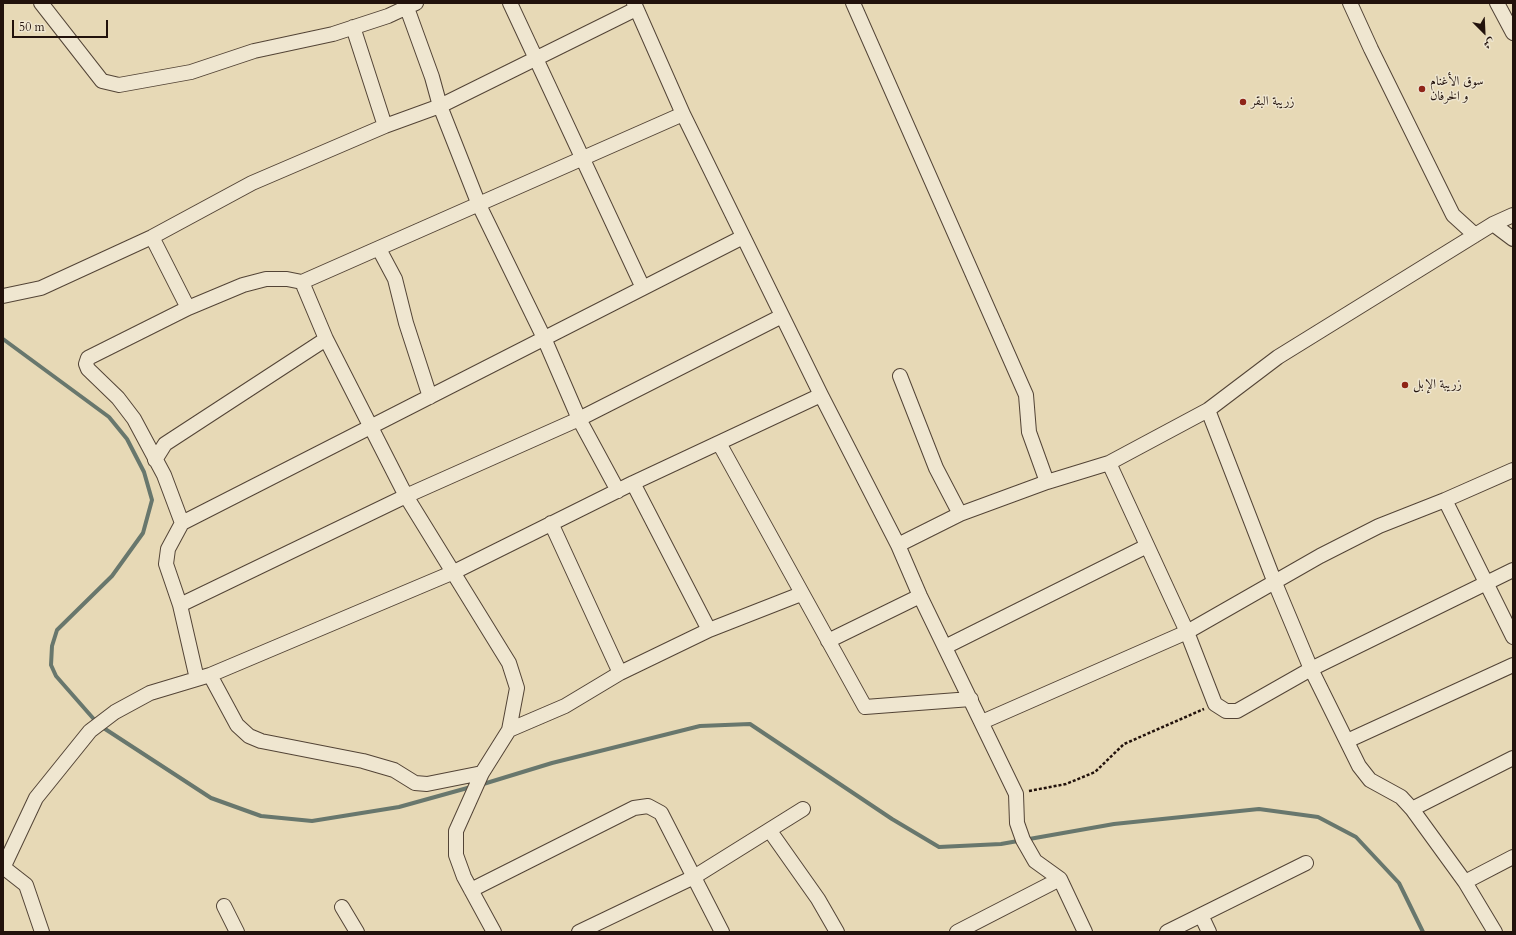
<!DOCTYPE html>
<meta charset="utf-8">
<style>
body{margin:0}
#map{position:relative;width:1516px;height:935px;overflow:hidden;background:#e7d9b6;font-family:Cardo,Amiri,serif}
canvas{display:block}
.frame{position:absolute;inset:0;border:4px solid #22120c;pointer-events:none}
.north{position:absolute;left:1464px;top:12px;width:40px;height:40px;-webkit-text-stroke:3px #efe6d0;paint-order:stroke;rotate:156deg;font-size:11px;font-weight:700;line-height:16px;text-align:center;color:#22120c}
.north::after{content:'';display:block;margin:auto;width:14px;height:18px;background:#22120c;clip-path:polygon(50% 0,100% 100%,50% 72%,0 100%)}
.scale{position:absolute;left:12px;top:20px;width:96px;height:18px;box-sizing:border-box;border:2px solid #22120c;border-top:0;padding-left:5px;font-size:12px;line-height:14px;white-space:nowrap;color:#22120c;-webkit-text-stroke:3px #efe6d0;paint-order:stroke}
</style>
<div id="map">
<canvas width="1516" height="935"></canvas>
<div class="frame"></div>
<div class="north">ش</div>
<div class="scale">50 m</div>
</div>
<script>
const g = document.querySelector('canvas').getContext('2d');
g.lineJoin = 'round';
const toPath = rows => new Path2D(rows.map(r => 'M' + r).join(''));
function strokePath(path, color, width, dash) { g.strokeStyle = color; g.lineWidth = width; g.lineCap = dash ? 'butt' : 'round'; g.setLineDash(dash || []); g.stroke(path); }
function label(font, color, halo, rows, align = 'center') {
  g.font = font + ' Cardo,Amiri,serif'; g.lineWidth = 3; g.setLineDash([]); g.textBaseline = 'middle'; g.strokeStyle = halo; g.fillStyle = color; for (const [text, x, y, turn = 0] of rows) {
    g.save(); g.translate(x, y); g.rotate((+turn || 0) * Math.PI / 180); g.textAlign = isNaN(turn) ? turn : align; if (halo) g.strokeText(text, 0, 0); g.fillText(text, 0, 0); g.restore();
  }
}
strokePath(toPath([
 [3,339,109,417,127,439,144,472,152,500,143,533,112,576,57,630,52,646,51,665,56,676,99,725,211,798,261,816,312,821,399,807,471,787],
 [480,785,552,763,700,726,750,724,892,819,939,847,1001,844,1114,824,1259,809,1318,817,1356,837,1399,883,1423,932]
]), '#68776d', 4);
const minor = toPath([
 [41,3,102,81,119,85,191,72,254,51,333,34,388,16,416,3],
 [510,3,643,288],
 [634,3,683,114,821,395,898,545,920,596,1016,794,1017,823,1023,840,1035,861,1060,879,1085,932],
 [853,3,1026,395,1029,432,1047,482],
 [1350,3,1371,49,1453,215,1475,235],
 [1497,3,1513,33],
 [407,8,432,77,440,106,479,205,544,338,579,419,618,491],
 [353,27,385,126],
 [1493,224,1513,239],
 [152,237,188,308],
 [379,249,395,279,406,323,430,397],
 [302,282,326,339,406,496,509,663,517,688,509,730,482,773,456,831,456,855,464,877,494,932],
 [3,296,41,288,152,237,252,183,385,126,440,106,636,9],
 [900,376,936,468,960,514],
 [1208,410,1275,583,1311,669,1359,766,1370,780,1401,797,1412,809,1465,882,1495,932],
 [719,443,865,707,971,699],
 [155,460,165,444,326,339],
 [1109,463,1187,632,1215,704,1226,711,1237,711,1311,669,1513,570],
 [633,483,709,630],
 [1445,500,1513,637],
 [182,523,164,475,134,419,118,398,88,369,86,364,88,358,188,308,243,285,266,279,287,279,302,282,683,114],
 [551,523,620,673],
 [898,545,960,514,1047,482,1109,463,1208,410,1278,357,1493,224,1513,215],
 [180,605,406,496,579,419,782,316],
 [828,641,920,596],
 [945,647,1147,546],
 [210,675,237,725,249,736,261,741,363,761,394,770,415,783,427,784,482,773],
 [197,679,180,605,166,564,168,549,182,523,743,237],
 [982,722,1187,632,1320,556,1379,526,1445,500,1513,470],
 [509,730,565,706,620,673,709,630,801,594],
 [1347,741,1513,665],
 [1412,809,1513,758],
 [770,831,818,899,837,932],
 [3,867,26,885,42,932],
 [3,868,36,798,90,731,115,712,150,693,210,675,454,572,633,483,821,395],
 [1465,882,1513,857],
 [471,890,634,808,648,806,661,813,722,932],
 [224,906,237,932],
 [342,907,357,932],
 [1201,915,1209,932],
 [579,932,694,877,803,809],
 [957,932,1060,879],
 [1167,932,1306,863]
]);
strokePath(minor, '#534436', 16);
strokePath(toPath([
 [1029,791,1066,784,1095,772,1124,744,1204,709]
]), '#22120c', 2.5, [3, 2]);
strokePath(minor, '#efe6d0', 14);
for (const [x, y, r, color] of [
 [1422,89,4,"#8f2418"],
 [1243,102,4,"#8f2418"],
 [1405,385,4,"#8f2418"]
]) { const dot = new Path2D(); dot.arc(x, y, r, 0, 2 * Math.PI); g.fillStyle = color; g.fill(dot); strokePath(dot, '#efe6d0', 1.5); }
label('13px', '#22120c', '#efe6d0', [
 ["سوق الأغنام",1430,82],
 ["و الخرفان",1430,97],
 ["زريبة البقر",1251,102],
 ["زريبة الإبل",1413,385]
], 'left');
</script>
